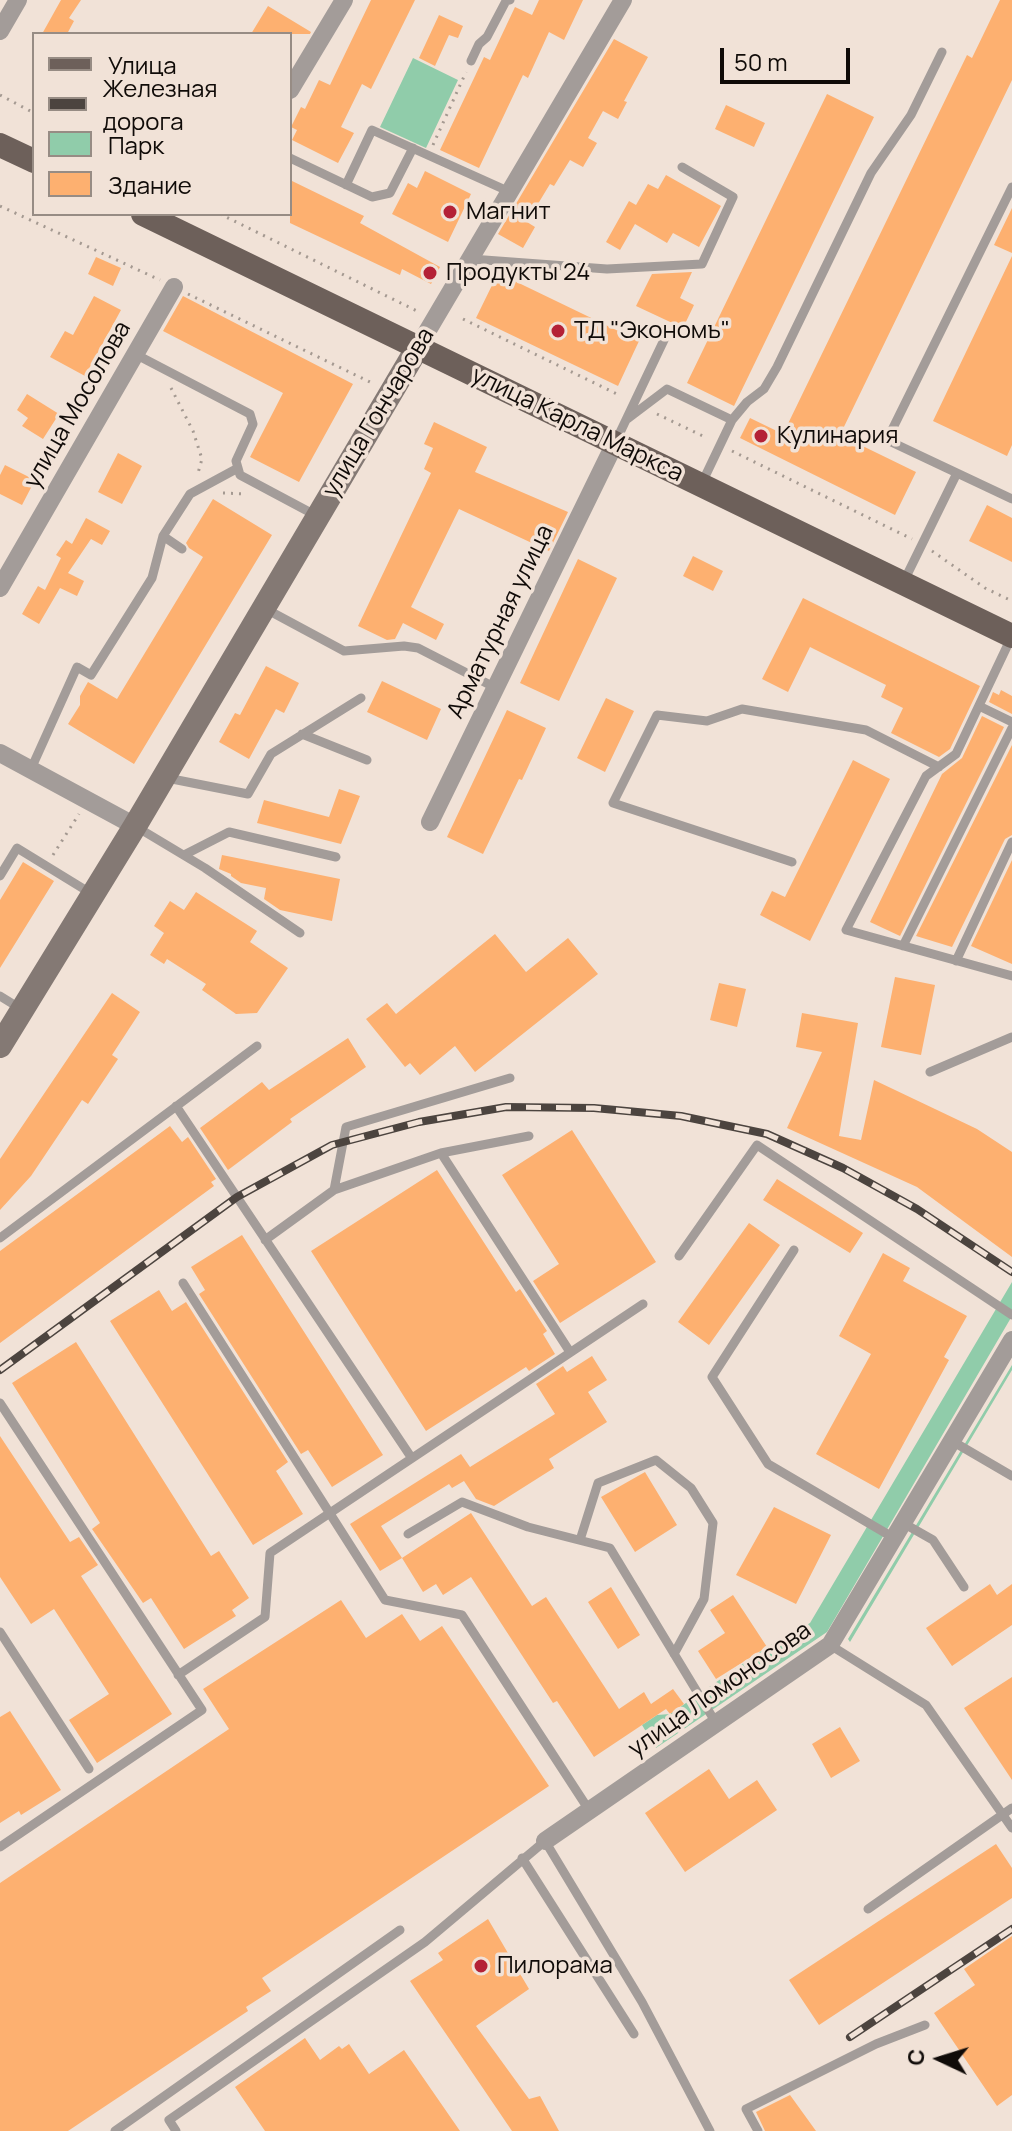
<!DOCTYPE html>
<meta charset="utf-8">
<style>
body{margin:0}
#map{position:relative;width:1012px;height:2131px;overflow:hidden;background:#f1e2d7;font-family:Manrope,sans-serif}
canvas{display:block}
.legend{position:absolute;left:32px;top:32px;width:260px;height:184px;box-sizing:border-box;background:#f1e2d7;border:2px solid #978c84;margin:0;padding:10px 14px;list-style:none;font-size:24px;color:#100b08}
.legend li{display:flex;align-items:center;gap:16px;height:40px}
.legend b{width:40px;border:2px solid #978c84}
.north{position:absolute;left:900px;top:2019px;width:80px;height:80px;-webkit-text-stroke:6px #f1e2d7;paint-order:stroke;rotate:274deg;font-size:22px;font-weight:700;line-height:32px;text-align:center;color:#100b08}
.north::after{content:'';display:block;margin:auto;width:28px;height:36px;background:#100b08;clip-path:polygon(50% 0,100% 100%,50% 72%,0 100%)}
.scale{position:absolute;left:720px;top:48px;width:130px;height:36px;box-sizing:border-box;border:4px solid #100b08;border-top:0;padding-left:10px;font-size:24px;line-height:28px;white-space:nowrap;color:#100b08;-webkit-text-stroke:6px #f1e2d7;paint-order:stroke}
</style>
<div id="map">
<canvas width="1012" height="2131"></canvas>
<ul class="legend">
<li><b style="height:10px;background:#6d605a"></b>Улица</li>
<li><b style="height:10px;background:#4c443f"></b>Железная дорога</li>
<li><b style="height:22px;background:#90ccaa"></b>Парк</li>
<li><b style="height:22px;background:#fdb070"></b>Здание</li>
</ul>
<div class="north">С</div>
<div class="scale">50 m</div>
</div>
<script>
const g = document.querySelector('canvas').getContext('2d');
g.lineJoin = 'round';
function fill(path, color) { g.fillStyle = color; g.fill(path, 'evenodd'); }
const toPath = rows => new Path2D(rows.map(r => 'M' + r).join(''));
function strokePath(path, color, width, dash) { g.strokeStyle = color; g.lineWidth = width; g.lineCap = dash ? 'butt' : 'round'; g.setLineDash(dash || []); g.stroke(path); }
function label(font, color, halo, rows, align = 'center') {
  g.font = font + ' Manrope,sans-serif'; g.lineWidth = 7; g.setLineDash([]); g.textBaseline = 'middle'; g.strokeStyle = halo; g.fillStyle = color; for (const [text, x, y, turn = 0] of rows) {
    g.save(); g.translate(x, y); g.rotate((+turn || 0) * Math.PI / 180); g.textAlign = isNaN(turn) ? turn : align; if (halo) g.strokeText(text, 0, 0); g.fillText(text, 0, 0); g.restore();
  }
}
fill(toPath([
 [413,58,458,80,426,148,380,127],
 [1012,1282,1012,1316,827,1632,656,1748,642,1725,657,1715,670,1714,767,1647,810,1623],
 [1012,1365,1012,1370,850,1642,848,1639]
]), '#90ccaa');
fill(toPath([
 [61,0,81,0,69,18,74,21,67,34,42,34],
 [371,0,415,0,371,89,362,84,341,127,354,133,338,163,292,140,297,130,291,127,301,107,305,109,319,80,330,85],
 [539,0,583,0,564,40,549,32,528,78,523,75,479,168,440,150,484,57,490,60,515,7,532,15],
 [1000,0,1012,0,1012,80,840,435,916,472,895,515,740,438,750,418,783,434,967,55,972,58],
 [268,6,311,32,310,34,251,34],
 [439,15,463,26,458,38,449,35,435,66,419,58],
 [614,39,648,57,624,101,627,102,618,119,603,111,588,138,597,143,583,167,570,160,554,186,550,184,527,222,535,227,523,248,498,234],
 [827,94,874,117,734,406,687,383],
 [726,105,765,123,754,147,715,129],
 [425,171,471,194,448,242,392,214,408,183,417,188],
 [666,175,721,206,699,247,673,233,667,243,635,224,620,250,606,242,629,201,636,205,648,184,658,189],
 [290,180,364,216,360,223,440,267,431,284,402,269,400,275,290,223],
 [1012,208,1012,253,994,245],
 [1012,256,1012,445,1007,456,933,421],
 [96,257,121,268,113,286,88,274],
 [692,272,680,298,694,305,683,328,636,306,652,274],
 [498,273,639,341,618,386,476,318],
 [94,296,121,310,85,376,50,357,65,331,73,335],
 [183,296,353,384,299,482,250,457,283,393,163,331],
 [27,394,59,414,43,439,22,426,28,418,17,410],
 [434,422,487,447,475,472,568,512,549,551,459,509,411,607,444,624,436,640,403,623,395,639,387,640,358,626,431,473,424,469,433,448,424,444],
 [118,453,142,466,122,504,98,492],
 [5,465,35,480,22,505,0,494,0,475],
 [213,499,272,535,134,764,68,724,80,705,80,696,88,682,117,699,203,557,189,548,186,543],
 [987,505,1012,518,1012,562,969,541],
 [86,518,110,531,102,545,91,539,68,573,84,581,77,596,60,588,39,624,22,614,38,586,45,590,61,558,56,555,66,540,72,544],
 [693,556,723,571,713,591,683,576],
 [578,559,617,578,559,701,520,683],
 [803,598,980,686,950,749,939,757,891,733,903,708,881,697,886,685,810,647,788,692,762,679],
 [266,666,299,683,284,713,276,709,249,759,219,742,235,713,240,715],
 [382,681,441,709,427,740,367,712],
 [1001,690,1012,696,1012,714,989,702,993,692,999,695],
 [606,698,634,711,605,772,577,758],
 [507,710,546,728,522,780,519,779,483,854,447,837],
 [982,716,1004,727,900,936,870,922,942,774,962,758],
 [1012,745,1012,835,1005,839,952,947,916,936],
 [853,760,890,779,810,941,760,915,772,891,785,897],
 [339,789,360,796,341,844,257,823,264,800,329,817],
 [222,855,340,879,332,921,280,910,264,899,266,888,241,883,231,876,231,874,219,869],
 [1012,860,1012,964,971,946],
 [23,862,54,881,0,968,0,900],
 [196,892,257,931,250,942,288,968,257,1013,236,1014,202,990,206,984,167,959,164,964,150,955,164,933,154,926,170,901,184,910],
 [495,934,526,972,568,938,598,974,475,1072,455,1046,420,1075,410,1063,405,1067,366,1019,387,1003,396,1014],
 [895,977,935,985,921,1055,881,1047],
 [719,983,746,989,737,1027,710,1020],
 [112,993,140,1012,112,1055,118,1059,88,1104,82,1100,31,1176,0,1210,0,1159],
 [802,1013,858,1023,839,1136,861,1140,874,1080,977,1129,1012,1152,1012,1257,917,1187,787,1128,822,1052,796,1047],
 [348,1038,366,1067,290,1119,292,1122,228,1170,200,1128,262,1082,269,1090],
 [170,1126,182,1142,188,1137,216,1179,211,1182,214,1186,0,1343,0,1251],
 [572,1130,656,1262,560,1323,533,1281,559,1264,502,1175],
 [437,1170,516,1292,520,1289,547,1331,543,1334,555,1354,529,1371,526,1367,426,1431,311,1251],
 [777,1179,863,1233,850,1253,763,1200],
 [749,1223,780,1245,709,1345,678,1322],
 [242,1235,383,1455,332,1487,308,1450,301,1454,199,1294,205,1290,191,1267],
 [883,1253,910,1268,903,1281,967,1316,944,1357,949,1360,879,1489,816,1454,871,1354,839,1336],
 [159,1290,172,1311,186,1302,288,1462,276,1471,303,1514,253,1545,110,1321],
 [76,1342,211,1556,219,1551,249,1598,232,1610,236,1616,184,1649,151,1598,143,1603,92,1529,100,1523,12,1383],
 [592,1356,607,1380,588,1392,607,1422,549,1459,554,1468,494,1506,476,1499,464,1481,452,1488,449,1484,381,1526,402,1558,380,1571,350,1524,461,1454,470,1467,555,1414,536,1384,563,1366,567,1372],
 [0,1436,70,1542,79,1537,98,1565,81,1576,172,1714,97,1763,69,1720,109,1694,54,1609,31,1624,0,1577],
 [645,1472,677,1525,635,1552,601,1497],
 [774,1507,831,1535,796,1604,736,1575],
 [471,1513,532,1606,546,1597,619,1709,644,1692,651,1704,673,1689,684,1704,670,1714,666,1709,594,1757,557,1701,553,1703,471,1577,443,1595,436,1584,423,1592,402,1558],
 [990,1584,997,1595,1012,1584,1012,1625,952,1666,926,1628],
 [611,1587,640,1635,618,1649,588,1602],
 [733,1595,767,1647,716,1679,698,1651,725,1633,710,1610],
 [341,1600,366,1638,402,1614,420,1641,442,1626,549,1786,262,1978,271,1991,246,2007,248,2011,68,2131,0,2131,0,1883,229,1729,203,1689],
 [1012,1677,1012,1780,964,1708],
 [10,1711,61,1790,21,1815,19,1811,0,1823,0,1717],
 [840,1727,860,1761,831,1778,812,1744],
 [709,1769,729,1799,757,1780,777,1810,685,1872,645,1813],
 [996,1844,1012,1868,1012,1898,819,2025,789,1980],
 [488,1919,529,1989,476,2026,529,2099,540,2096,559,2131,512,2131,410,1981,443,1960,438,1953],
 [1012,1936,1012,2095,997,2106,934,2013,975,1985,964,1969],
 [305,2038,320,2060,339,2046,342,2049,349,2044,369,2074,404,2050,460,2131,265,2131,235,2087],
 [790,2095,816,2131,765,2131,756,2112]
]), '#fdb070');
strokePath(toPath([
 [0,95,34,113],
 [433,145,466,72],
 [0,206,160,280],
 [220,214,417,311],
 [188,294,372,383],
 [463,319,621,396],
 [171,388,193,431,202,459,198,473],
 [657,414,707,438],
 [732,451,912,539],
 [223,493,247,494],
 [932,551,985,588,1012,601],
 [53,855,79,814]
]), '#a49991', 3, [2, 6]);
strokePath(toPath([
 [471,61,479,44,487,37,506,1,510,0],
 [290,158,372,197,390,193,413,148],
 [346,185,372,130,510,192],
 [1012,187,887,440,1012,499],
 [471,259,607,269,702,264,733,197,682,167],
 [135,354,250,414,253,424,236,461,240,475,315,515],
 [626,420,667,389,732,420],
 [615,443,664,340],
 [701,485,732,420,747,402,764,389,777,367,871,173,911,115,942,52],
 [163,536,182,549],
 [904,581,957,473],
 [264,608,344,651,404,646,418,648,496,688],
 [1011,638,956,754,926,776,846,930,1012,976],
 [979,706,1012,722],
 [302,734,367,760],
 [31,769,77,667,91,675,152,578,163,536,190,494,238,468],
 [167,778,248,794,271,754,361,698],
 [135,826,205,868,300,933],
 [184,855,229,832,336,857],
 [792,862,613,803,657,715,707,721,742,709,866,730,939,767],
 [0,876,17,848,92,894],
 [903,946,1012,728],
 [956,961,1012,842],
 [0,996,21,1009],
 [930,1072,1012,1037],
 [176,1106,411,1457],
 [441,1153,570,1352],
 [334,1190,346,1127,510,1078],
 [0,1238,257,1046],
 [265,1240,334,1190,441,1153,529,1136],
 [794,1250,712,1377,768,1464,894,1538,895,1536],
 [679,1256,757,1145,1012,1315],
 [183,1283,385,1600,462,1615,589,1810],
 [0,1403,202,1710,0,1847],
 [952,1441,1012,1476],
 [903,1523,933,1540,964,1587],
 [408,1534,462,1502,528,1527,610,1548,716,1723],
 [580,1540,598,1483,656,1460,691,1488,713,1523,704,1599,674,1654],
 [0,1632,89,1769],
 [830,1645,926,1705,1012,1828],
 [178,1675,265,1617,270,1553,643,1304],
 [522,1858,634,2034],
 [868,1909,1012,1808],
 [115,2131,400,1930],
 [176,2131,169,2120,425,1942,545,1841,642,2002,710,2131],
 [758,2131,746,2109,876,2044,925,2025]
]), '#a39c99', 9);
strokePath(toPath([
 [0,31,18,0],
 [290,90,344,0],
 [418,347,623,0],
 [0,588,174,287],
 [0,753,135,826],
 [430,822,615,443],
 [545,1841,830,1645,1012,1340]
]), '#a39c99', 18);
strokePath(toPath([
 [0,1046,135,826,418,347]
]), '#847974', 24);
strokePath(toPath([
 [0,145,34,161],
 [143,214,1012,636]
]), '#6d605a', 24);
const rail = toPath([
 [0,1370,237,1197,332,1145,419,1122,506,1107,594,1108,681,1116,767,1134,843,1168,917,1209,1012,1272],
 [850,2037,1012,1929]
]);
strokePath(rail, '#4c443f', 8);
strokePath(rail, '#f1e2d7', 5, [15]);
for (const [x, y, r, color] of [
 [450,212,8,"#b42136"],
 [430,273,8,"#b42136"],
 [558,331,8,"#b42136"],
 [761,436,8,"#b42136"],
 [481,1966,8,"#b42136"]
]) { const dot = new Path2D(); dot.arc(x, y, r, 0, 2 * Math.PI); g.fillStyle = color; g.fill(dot); strokePath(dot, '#f1e2d7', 3); }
label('24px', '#100b08', '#f1e2d7', [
 ["Магнит",466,212],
 ["Продукты 24",446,273],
 ["ТД \"Экономъ\"",574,331],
 ["Кулинария",777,436],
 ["Пилорама",497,1966]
], 'left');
label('24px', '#100b08', '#f1e2d7', [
 ["улица Мосолова",78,405,-60],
 ["улица Гончарова",379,413,-59],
 ["улица Карла Маркса",577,425,26],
 ["Арматурная улица",501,622,-64],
 ["улица Ломоносова",720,1690,-35]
]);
</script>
